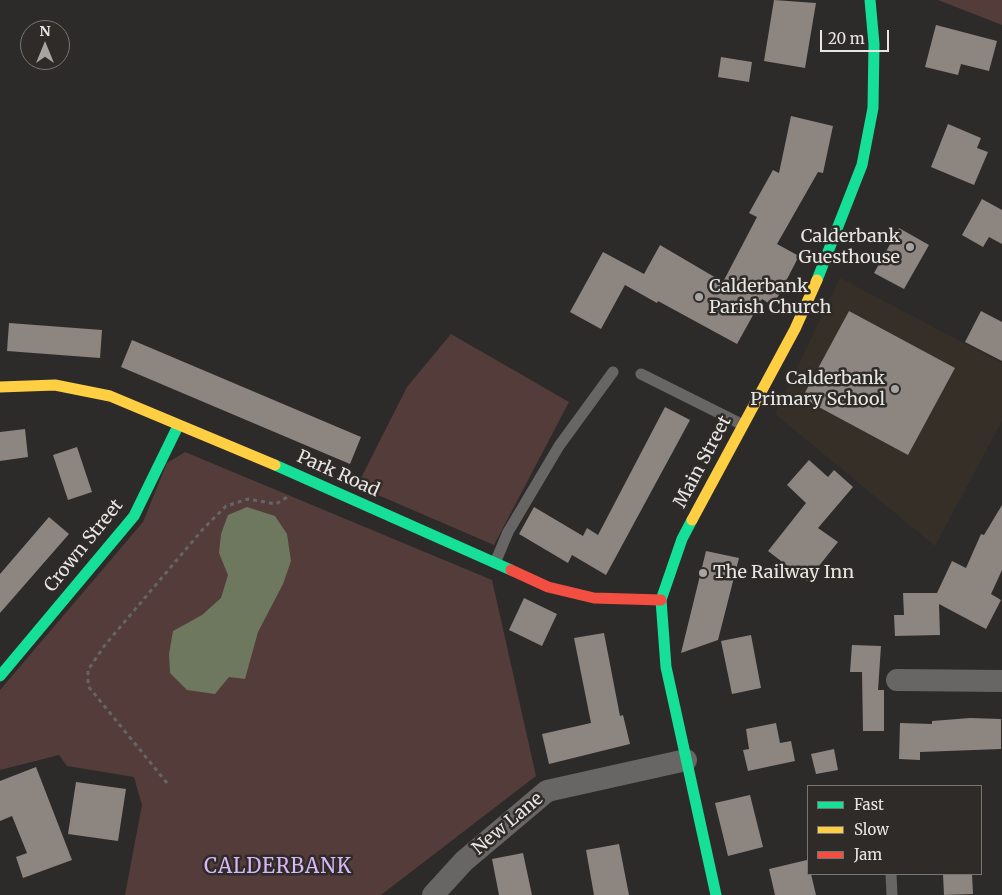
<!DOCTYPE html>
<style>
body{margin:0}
#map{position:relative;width:1002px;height:895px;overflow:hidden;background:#2d2b29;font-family:Merriweather,serif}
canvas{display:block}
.legend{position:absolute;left:807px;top:785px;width:175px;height:90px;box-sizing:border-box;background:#2e2b28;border:1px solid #787673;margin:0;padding:6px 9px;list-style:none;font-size:15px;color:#e7e6e3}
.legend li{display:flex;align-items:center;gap:10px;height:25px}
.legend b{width:25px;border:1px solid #787673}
.north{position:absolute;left:20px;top:20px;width:50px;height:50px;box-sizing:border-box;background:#2e2b28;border:1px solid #787673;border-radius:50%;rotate:0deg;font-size:14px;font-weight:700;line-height:20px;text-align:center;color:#e7e6e3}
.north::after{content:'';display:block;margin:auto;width:18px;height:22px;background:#a6a5a2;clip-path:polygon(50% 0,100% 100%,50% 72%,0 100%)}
.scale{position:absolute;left:820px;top:30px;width:69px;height:22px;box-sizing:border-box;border:2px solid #e7e6e3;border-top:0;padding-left:6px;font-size:15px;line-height:18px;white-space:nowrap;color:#e7e6e3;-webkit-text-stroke:4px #2e2b28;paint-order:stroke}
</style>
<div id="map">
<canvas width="1002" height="895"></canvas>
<ul class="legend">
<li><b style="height:6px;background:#16e098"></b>Fast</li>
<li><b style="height:6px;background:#ffcf43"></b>Slow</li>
<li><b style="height:6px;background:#f24e42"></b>Jam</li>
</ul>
<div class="north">N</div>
<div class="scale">20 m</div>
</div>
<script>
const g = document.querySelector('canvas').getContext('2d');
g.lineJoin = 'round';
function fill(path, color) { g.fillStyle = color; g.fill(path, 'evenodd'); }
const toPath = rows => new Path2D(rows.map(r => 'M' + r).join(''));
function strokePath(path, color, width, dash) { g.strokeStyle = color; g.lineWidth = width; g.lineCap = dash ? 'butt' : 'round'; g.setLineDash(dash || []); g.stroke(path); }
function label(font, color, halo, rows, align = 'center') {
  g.font = font + ' Merriweather,serif'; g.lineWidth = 5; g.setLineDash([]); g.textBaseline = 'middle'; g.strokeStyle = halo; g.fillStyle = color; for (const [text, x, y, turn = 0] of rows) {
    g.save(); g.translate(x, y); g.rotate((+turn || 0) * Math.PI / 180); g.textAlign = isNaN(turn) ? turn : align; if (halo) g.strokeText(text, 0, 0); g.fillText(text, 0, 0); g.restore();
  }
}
fill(toPath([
 [840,278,1002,363,1002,421,935,546,775,414]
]), '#352f27');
fill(toPath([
 [938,0,1002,0,1002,25],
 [451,334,569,402,494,545,357,486,407,387],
 [185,452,492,580,536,776,381,895,125,895,142,805,134,777,67,766,59,755,0,770,0,690,143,522,167,463]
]), '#533c39');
fill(toPath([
 [247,507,275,516,287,534,291,561,283,584,258,632,245,679,229,677,215,694,187,690,170,673,169,654,173,631,202,615,221,598,228,575,219,553,221,534,228,515]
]), '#6e785e');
fill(toPath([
 [774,0,816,3,805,68,764,61],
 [936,25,997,41,989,71,961,64,958,75,925,67],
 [721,57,752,62,749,82,718,77],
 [791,116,833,126,823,173,818,172,777,244,799,256,773,306,762,299,737,344,658,301,657,303,625,285,601,329,570,312,603,252,644,274,660,245,723,282,757,217,749,213,773,170,779,173],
 [948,124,981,138,977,148,988,152,974,185,931,167],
 [982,199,1002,210,1002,244,989,237,983,247,962,235],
 [899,228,929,245,904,289,874,273],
 [849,311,955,368,908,455,802,398],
 [981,311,1002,322,1002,361,965,342],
 [9,323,102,330,100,358,7,351],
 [132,340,361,437,350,464,121,367],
 [665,407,690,420,606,575,572,555,568,563,519,534,534,507,583,536,587,528,598,535],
 [25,429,28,457,0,461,0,432],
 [77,447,92,492,68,500,53,455],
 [809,460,828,477,834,470,853,487,818,528,838,542,807,581,768,551,806,503,787,485],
 [1002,505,1002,570,991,594,1001,600,986,629,939,604,940,635,895,636,894,615,904,615,903,593,937,593,952,561,966,568,981,534,984,535],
 [49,517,69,534,0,613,0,574],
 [706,551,739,558,718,640,681,653],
 [524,598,557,614,542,646,509,630],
 [604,633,620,716,623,715,630,744,549,764,542,734,591,723,574,638],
 [751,635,761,688,732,694,721,641],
 [852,645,881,646,878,690,884,690,884,731,863,731,862,672,850,672],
 [970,718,1001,719,1001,749,920,752,920,760,899,759,900,723,932,724,932,721],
 [776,723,780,743,791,741,795,761,748,771,743,750,749,749,746,729],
 [834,749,838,770,816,774,811,754],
 [36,767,72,860,23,878,16,857,27,853,12,816,0,821,0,781],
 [76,782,126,789,118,841,68,834],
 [750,795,763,847,728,856,715,803],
 [619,844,629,895,594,895,586,850],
 [523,853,532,895,499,895,492,859],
 [807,860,808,874,811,874,816,895,775,895,769,869],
 [943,874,972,874,973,894,944,895]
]), '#8c8580');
strokePath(toPath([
 [167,783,88,686,88,670,105,645,203,529,226,506,248,499,276,504,287,497]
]), '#666564', 3, [4, 4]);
strokePath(toPath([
 [641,374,743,425],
 [495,563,508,532,559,446,613,372],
 [891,874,892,895]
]), '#676664', 11);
strokePath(toPath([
 [897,680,1002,681],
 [433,895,464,861,547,791,686,760]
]), '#676664', 22);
strokePath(toPath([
 [817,280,862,165,873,108,874,44,870,0],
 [275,465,511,570],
 [692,520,682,539,661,600,666,667,716,895],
 [0,676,134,516,178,426]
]), '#16e098', 11);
strokePath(toPath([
 [0,387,55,385,110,396,275,465],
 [692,520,795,329,817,280]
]), '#ffcf43', 11);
strokePath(toPath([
 [511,570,548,587,594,598,661,600]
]), '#f24e42', 11);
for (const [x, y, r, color] of [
 [910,247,5,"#a6a5a2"],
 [699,297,5,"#a6a5a2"],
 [895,389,5,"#a6a5a2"],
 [703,573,5,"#a6a5a2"]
]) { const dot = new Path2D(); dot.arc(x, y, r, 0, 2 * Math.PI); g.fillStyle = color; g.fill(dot); strokePath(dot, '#2e2b28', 2); }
label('18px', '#e7e6e3', '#2e2b28', [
 ["Calderbank",900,237],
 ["Guesthouse",900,258],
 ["Calderbank",709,287,"left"],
 ["Parish Church",709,308,"left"],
 ["Calderbank",885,379],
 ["Primary School",885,400],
 ["The Railway Inn",713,573,"left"]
], 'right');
label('18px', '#e7e6e3', '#2e2b28', [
 ["Main Street",703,462,-62],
 ["Park Road",338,474,24],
 ["Crown Street",84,546,-51],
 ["New Lane",508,824,-40]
]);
g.letterSpacing = '1px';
label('20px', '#dbb5f8', '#2e2b28', [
 ["CALDERBANK",278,867]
]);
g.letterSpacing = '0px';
</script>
